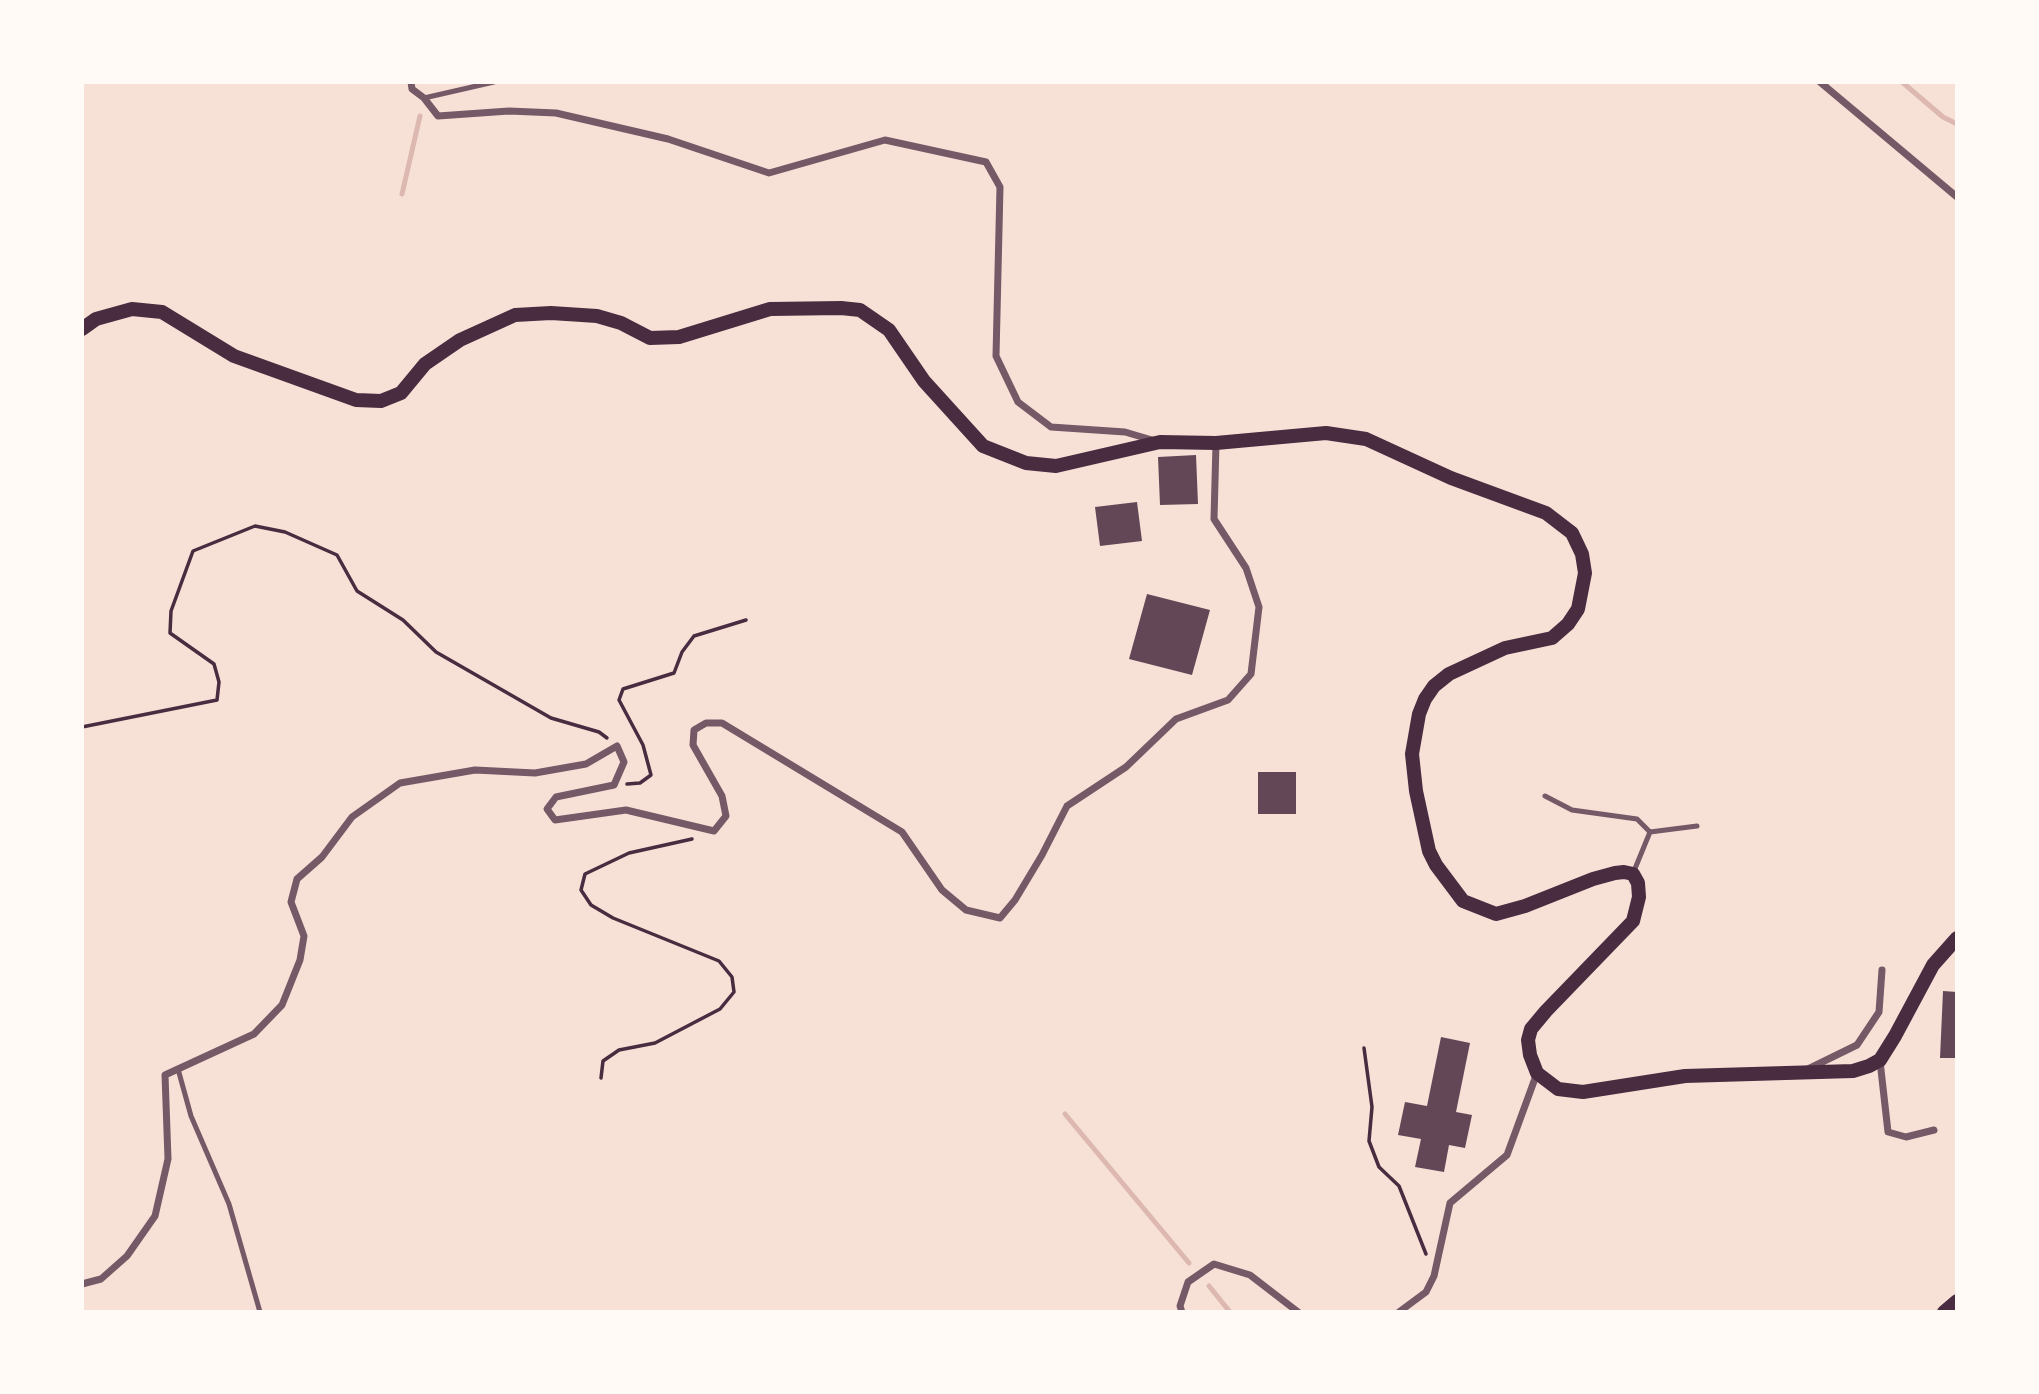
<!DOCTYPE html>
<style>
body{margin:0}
#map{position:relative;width:2039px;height:1394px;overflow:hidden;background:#f7e1d7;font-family:"Crimson Pro",serif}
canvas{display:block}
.frame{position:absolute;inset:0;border:84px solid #fffaf5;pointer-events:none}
</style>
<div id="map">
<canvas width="2039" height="1394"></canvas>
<div class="frame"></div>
</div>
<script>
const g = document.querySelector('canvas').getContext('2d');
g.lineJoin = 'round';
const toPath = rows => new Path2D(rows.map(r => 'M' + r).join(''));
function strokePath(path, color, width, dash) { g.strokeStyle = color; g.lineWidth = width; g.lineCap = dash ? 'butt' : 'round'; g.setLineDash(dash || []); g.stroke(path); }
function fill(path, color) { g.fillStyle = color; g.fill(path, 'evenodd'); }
strokePath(toPath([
 [1902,82,1943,117,1957,124],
 [402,194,420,116],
 [1065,1114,1189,1263],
 [1209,1286,1230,1312]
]), '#dcb8b0', 5);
fill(toPath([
 [1196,455,1198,504,1160,505,1158,457],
 [1137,502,1142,541,1100,546,1095,507],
 [1147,594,1210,610,1192,675,1129,659],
 [1258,772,1296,772,1296,814,1258,814],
 [1943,991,1957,992,1957,1058,1940,1058],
 [1441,1037,1470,1043,1456,1112,1472,1115,1465,1148,1449,1145,1444,1172,1415,1167,1421,1139,1398,1135,1405,1102,1427,1106]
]), '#644757');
strokePath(toPath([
 [82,727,217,700,219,682,214,664,170,633,171,611,193,551,255,526,285,532,337,555,357,591,403,620,436,652,551,718,599,732,607,738],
 [627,784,640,783,651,775,643,745,619,700,623,689,674,673,682,652,694,636,746,620],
 [1364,1048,1372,1107,1369,1141,1379,1167,1399,1186,1426,1254],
 [601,1078,603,1061,619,1050,655,1043,720,1009,734,992,732,977,719,961,613,918,591,905,581,890,585,874,629,853,692,839]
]), '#4a2c40', 3.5);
strokePath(toPath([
 [424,98,494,82],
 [1545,796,1572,810,1637,819,1650,832,1697,826],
 [1634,871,1650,832],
 [178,1069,191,1116,229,1204,260,1312]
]), '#755966', 5);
strokePath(toPath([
 [411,82,412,89,424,98,438,116,509,111,556,113,668,139,769,173,885,140,986,162,1000,187,996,356,1018,402,1051,427,1125,432,1152,440],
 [1820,82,1957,197],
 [1880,1061,1888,1132,1906,1137,1934,1130],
 [1808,1069,1857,1045,1879,1012,1882,970],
 [82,1284,101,1279,127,1256,155,1216,168,1159,165,1075,254,1034,282,1005,300,960,304,936,291,902,297,879,322,857,352,817,400,783,475,770,535,773,586,764,617,746,624,762,614,785,556,797,547,809,555,820,626,810,714,831,726,816,722,796,693,745,694,730,706,723,722,723,902,832,942,890,966,910,1000,918,1015,900,1042,855,1067,806,1126,767,1176,719,1228,700,1251,674,1259,607,1246,568,1214,519,1216,443],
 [1182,1312,1180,1306,1188,1282,1214,1264,1250,1275,1298,1312],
 [1399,1312,1426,1292,1434,1276,1450,1203,1507,1155,1537,1073]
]), '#755966', 7);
strokePath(toPath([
 [82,329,96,319,132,309,162,312,234,356,356,400,381,401,401,393,425,364,460,340,515,315,551,313,597,316,621,323,650,338,679,337,770,309,841,308,860,310,889,330,924,381,983,446,1026,463,1056,466,1160,442,1216,443,1326,433,1366,439,1451,478,1546,513,1572,533,1582,554,1585,573,1578,609,1568,624,1552,638,1505,648,1449,674,1434,686,1425,699,1419,714,1412,754,1416,791,1429,851,1436,865,1463,901,1496,914,1525,906,1593,879,1615,873,1624,872,1633,874,1638,883,1639,897,1633,921,1546,1011,1531,1029,1528,1040,1530,1055,1537,1073,1558,1089,1583,1092,1685,1076,1853,1071,1869,1066,1880,1060,1895,1036,1933,965,1957,938],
 [1944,1312,1957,1301]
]), '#4a2c40', 14);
</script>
